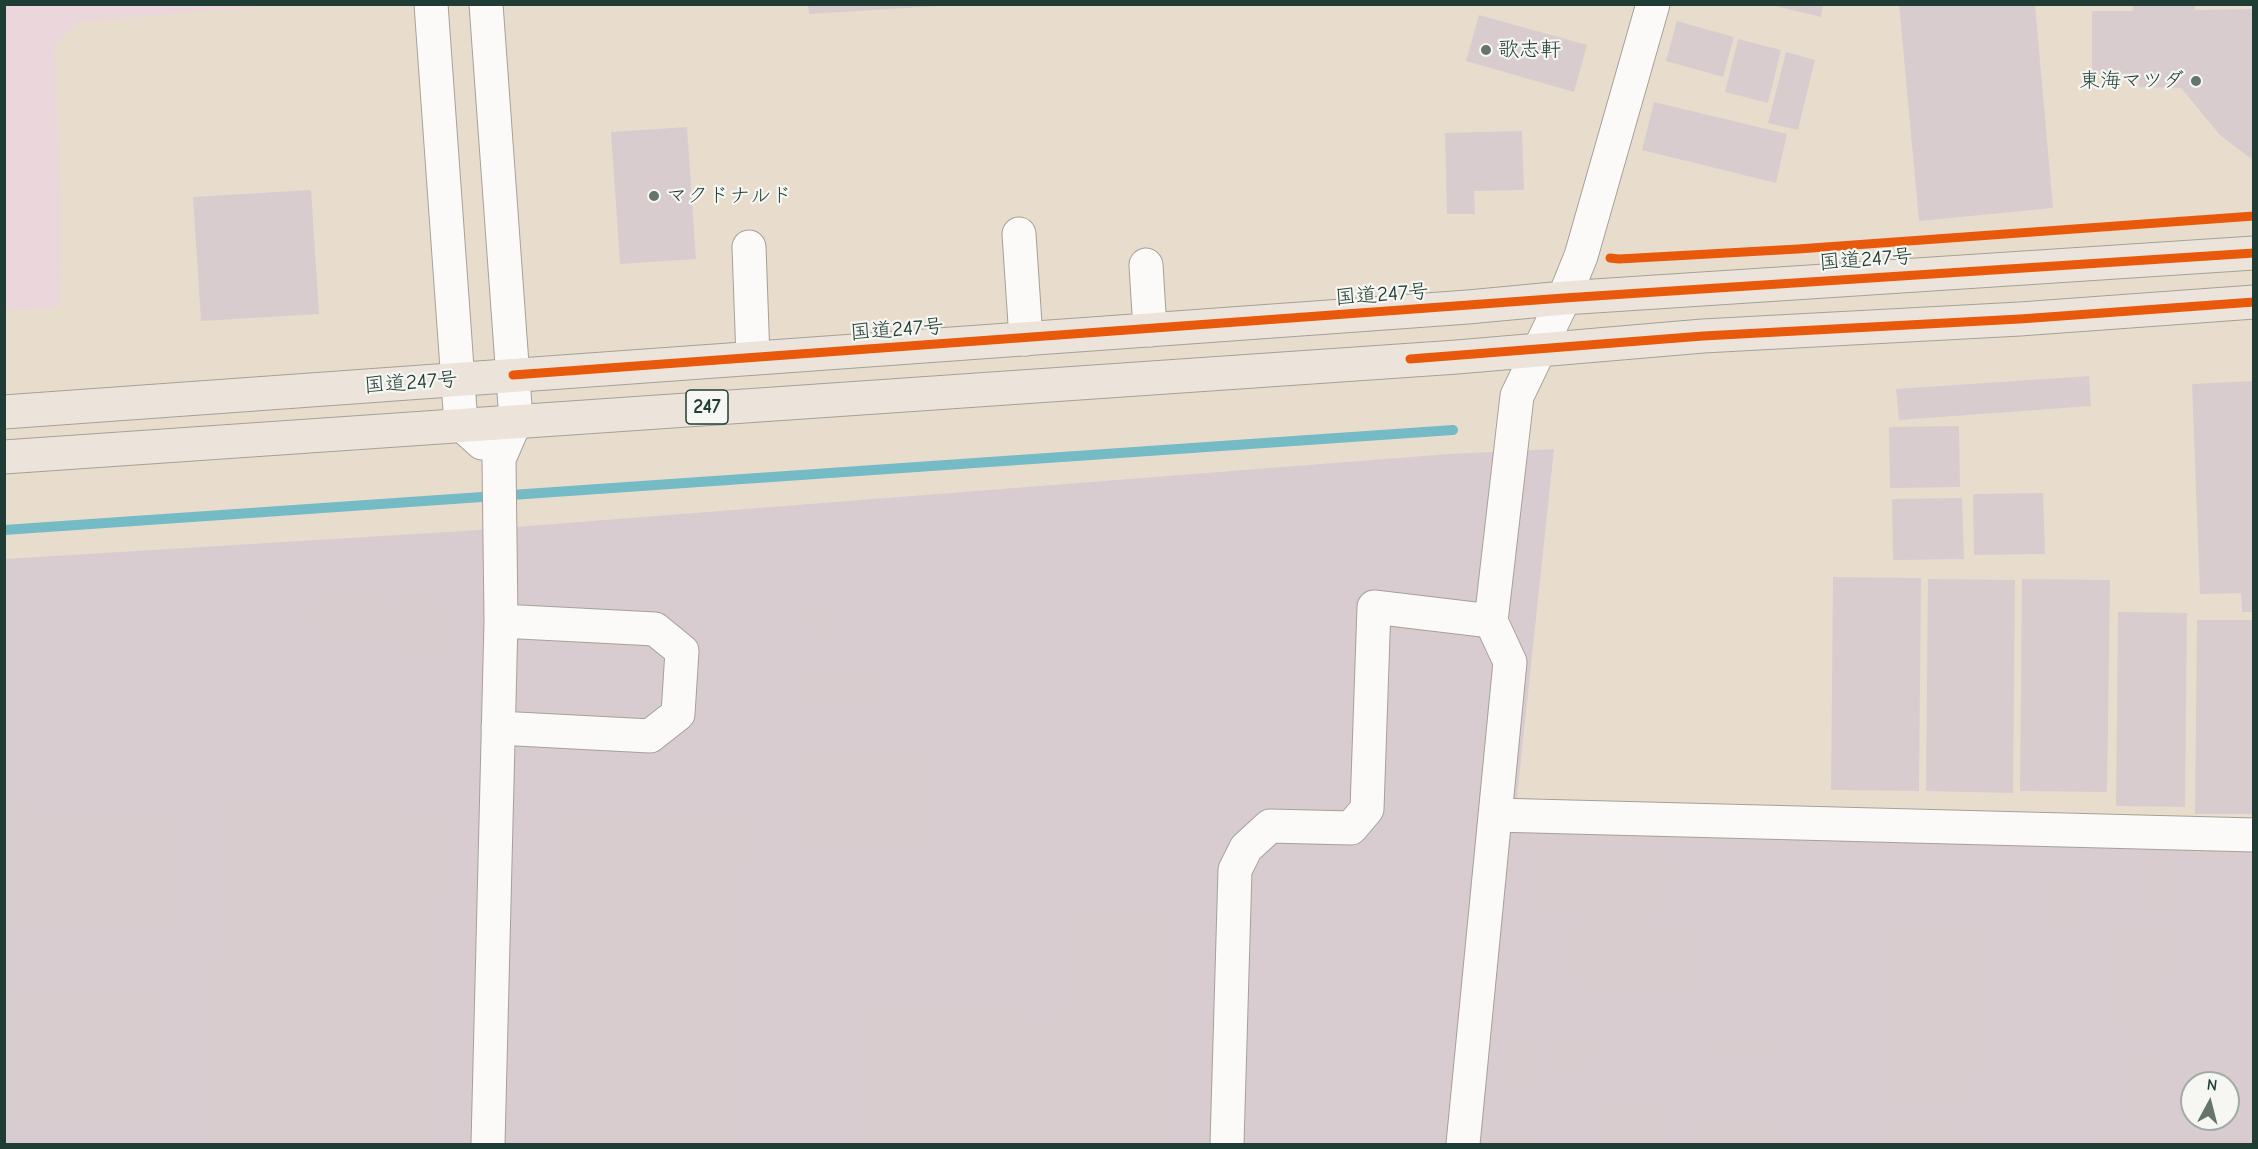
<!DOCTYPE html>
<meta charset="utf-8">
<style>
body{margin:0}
#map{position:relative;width:2258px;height:1149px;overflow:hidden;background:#e8ddcd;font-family:"Comic Neue",sans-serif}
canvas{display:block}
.frame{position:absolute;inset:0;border:6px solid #1f3d34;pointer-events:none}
.north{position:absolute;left:2180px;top:1071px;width:60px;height:60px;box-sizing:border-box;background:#f6f6f2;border:2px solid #a0aca6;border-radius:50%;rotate:7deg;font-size:16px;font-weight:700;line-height:24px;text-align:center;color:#1f3d34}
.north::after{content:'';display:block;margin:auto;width:21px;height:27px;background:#65756a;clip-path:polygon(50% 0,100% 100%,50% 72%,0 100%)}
</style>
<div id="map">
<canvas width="2258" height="1149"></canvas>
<div class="frame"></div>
<div class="north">N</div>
</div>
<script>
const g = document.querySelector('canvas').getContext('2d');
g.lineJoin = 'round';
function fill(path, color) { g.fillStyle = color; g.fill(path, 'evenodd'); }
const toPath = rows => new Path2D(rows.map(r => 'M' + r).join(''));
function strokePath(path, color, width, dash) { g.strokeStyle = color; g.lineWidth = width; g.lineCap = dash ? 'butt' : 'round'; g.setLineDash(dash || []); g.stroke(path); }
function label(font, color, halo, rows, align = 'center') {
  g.font = font + ' "Comic Neue","Klee One",sans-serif'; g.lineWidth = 4.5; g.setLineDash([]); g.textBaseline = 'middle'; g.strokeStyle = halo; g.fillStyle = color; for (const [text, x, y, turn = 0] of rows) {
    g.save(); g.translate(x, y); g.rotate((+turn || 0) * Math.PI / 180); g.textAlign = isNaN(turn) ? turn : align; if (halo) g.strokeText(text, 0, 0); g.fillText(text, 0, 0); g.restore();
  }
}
fill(toPath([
 [4,5,274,5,78,22,54,47,61,205,60,307,5,310]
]), '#ebd6dc');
fill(toPath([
 [1554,449,1516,806,2253,826,2253,1144,5,1144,5,559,464,531,1449,454],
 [2192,1083,2228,1083,2228,1119,2192,1119]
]), '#d9ccd1');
strokePath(toPath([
 [4,530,1453,430]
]), '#74bbc6', 10);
fill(toPath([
 [808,4,939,4,939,6,809,14],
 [1767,4,1823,4,1821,17],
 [1899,4,2035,4,2053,208,1919,221],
 [2133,4,2195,4,2195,10,2254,9,2254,161,2220,135,2181,88,2139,87,2138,73,2092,75,2092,11,2133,11],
 [1479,15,1587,45,1574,92,1466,61],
 [1677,21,1734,37,1723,77,1666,61],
 [1738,39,1781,50,1768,103,1725,92],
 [1786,52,1815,60,1798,130,1768,123],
 [1654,102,1787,134,1776,183,1642,150],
 [687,127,696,259,620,264,611,132],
 [1522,131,1524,190,1474,191,1475,214,1447,214,1445,133],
 [311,190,319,314,201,321,193,197],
 [2089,376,2091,406,1899,420,1896,389],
 [2254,381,2254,612,2242,612,2241,593,2200,594,2192,384],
 [1959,426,1960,487,1890,488,1889,427],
 [2043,493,2045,554,1974,555,1973,494],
 [1962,498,1964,559,1893,560,1892,499],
 [1833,577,1921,578,1919,791,1831,790],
 [1928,579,2015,580,2013,793,1926,791],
 [2022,579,2110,580,2107,792,2020,791],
 [392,593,433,597,433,604,450,606,445,663,396,658,398,638,388,637],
 [313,595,383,599,380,643,311,639],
 [808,600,840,602,838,635,806,633],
 [2118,612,2187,613,2185,807,2116,806],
 [2197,620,2254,620,2254,814,2195,814],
 [804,669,876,672,875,702,803,699],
 [804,750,929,753,927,854,802,852],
 [222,802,443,810,431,1144,210,1144],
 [4,807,175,813,170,933,4,927],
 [568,812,746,818,734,1144,556,1144],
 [1531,825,1596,827,1595,850,1673,853,1671,912,1528,906],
 [2152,848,2176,849,2175,915,2150,914],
 [2049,873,2081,875,2078,935,2045,933],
 [1071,909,1173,912,1168,1144,859,1144,864,1014,1069,1017],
 [1575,918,1704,922,1702,993,1574,988],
 [2114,920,2171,923,2165,1034,2108,1031],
 [1890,923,1980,925,1975,1099,1885,1096],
 [4,993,168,999,164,1122,4,1116],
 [1709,1032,1769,1035,1768,1060,1708,1057],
 [1507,1037,1537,1040,1531,1094,1502,1091],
 [1550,1041,1595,1043,1594,1068,1549,1066],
 [2128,1049,2162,1049,2162,1118,2127,1117],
 [1601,1109,1664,1111,1662,1144,1599,1144],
 [1693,1115,1782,1118,1781,1144,1692,1144],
 [1885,1126,1974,1129,1973,1144,1884,1144],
 [1488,1134,1529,1136,1529,1144,1488,1144],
 [2172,1134,2248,1136,2247,1144,2172,1144],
 [2096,1135,2156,1138,2156,1144,2095,1144]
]), '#d8cccf');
const minor = toPath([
 [431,4,461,424,482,443],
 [486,4,516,420,499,459,501,621,488,1144],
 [1019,234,1026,339],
 [749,247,753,358],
 [1146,265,1150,330],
 [498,728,650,736,678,714,682,651,655,629,501,621],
 [1495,815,2254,835],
 [1227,1144,1235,870,1246,848,1270,826,1351,828,1367,809,1374,607,1491,621],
 [1463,1144,1510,662,1491,621,1517,396,1564,298,1581,256,1653,4]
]);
const highway = toPath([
 [4,412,1468,307,1564,298,2254,253],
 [4,457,1457,357,1703,336,2020,319,2254,302]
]);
strokePath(minor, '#a4a197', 35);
strokePath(highway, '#a4a197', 35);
strokePath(minor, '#fcfaf8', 33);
strokePath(highway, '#ece4db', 33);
strokePath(toPath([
 [1610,258,1619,259,1798,249,2254,216],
 [1410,359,1703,336,2020,319,2254,302],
 [513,375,1564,298,2254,253]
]), '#e8590c', 9);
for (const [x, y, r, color] of [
 [1486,50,6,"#65756a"],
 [2196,81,6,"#65756a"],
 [654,196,6,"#65756a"]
]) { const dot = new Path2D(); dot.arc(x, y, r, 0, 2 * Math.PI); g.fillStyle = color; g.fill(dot); strokePath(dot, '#f6f6f2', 2); }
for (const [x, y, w] of [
 [707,407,42]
]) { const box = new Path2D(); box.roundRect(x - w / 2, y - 17, w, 34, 4.5); g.fillStyle = '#f6f6f2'; g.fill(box); strokePath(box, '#1f3d34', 1.5); }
label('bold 20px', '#1f3d34', null, [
 ["247",707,407]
]);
label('21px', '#1f3d34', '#f6f6f2', [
 ["歌志軒",1498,50],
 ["東海マツダ",2184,81,"right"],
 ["マクドナルド",666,196]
], 'left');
label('21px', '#1f3d34', '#f6f6f2', [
 ["国道247号",1866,260,-4],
 ["国道247号",1382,295,-4],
 ["国道247号",897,330,-4],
 ["国道247号",411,383,-4]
]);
</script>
